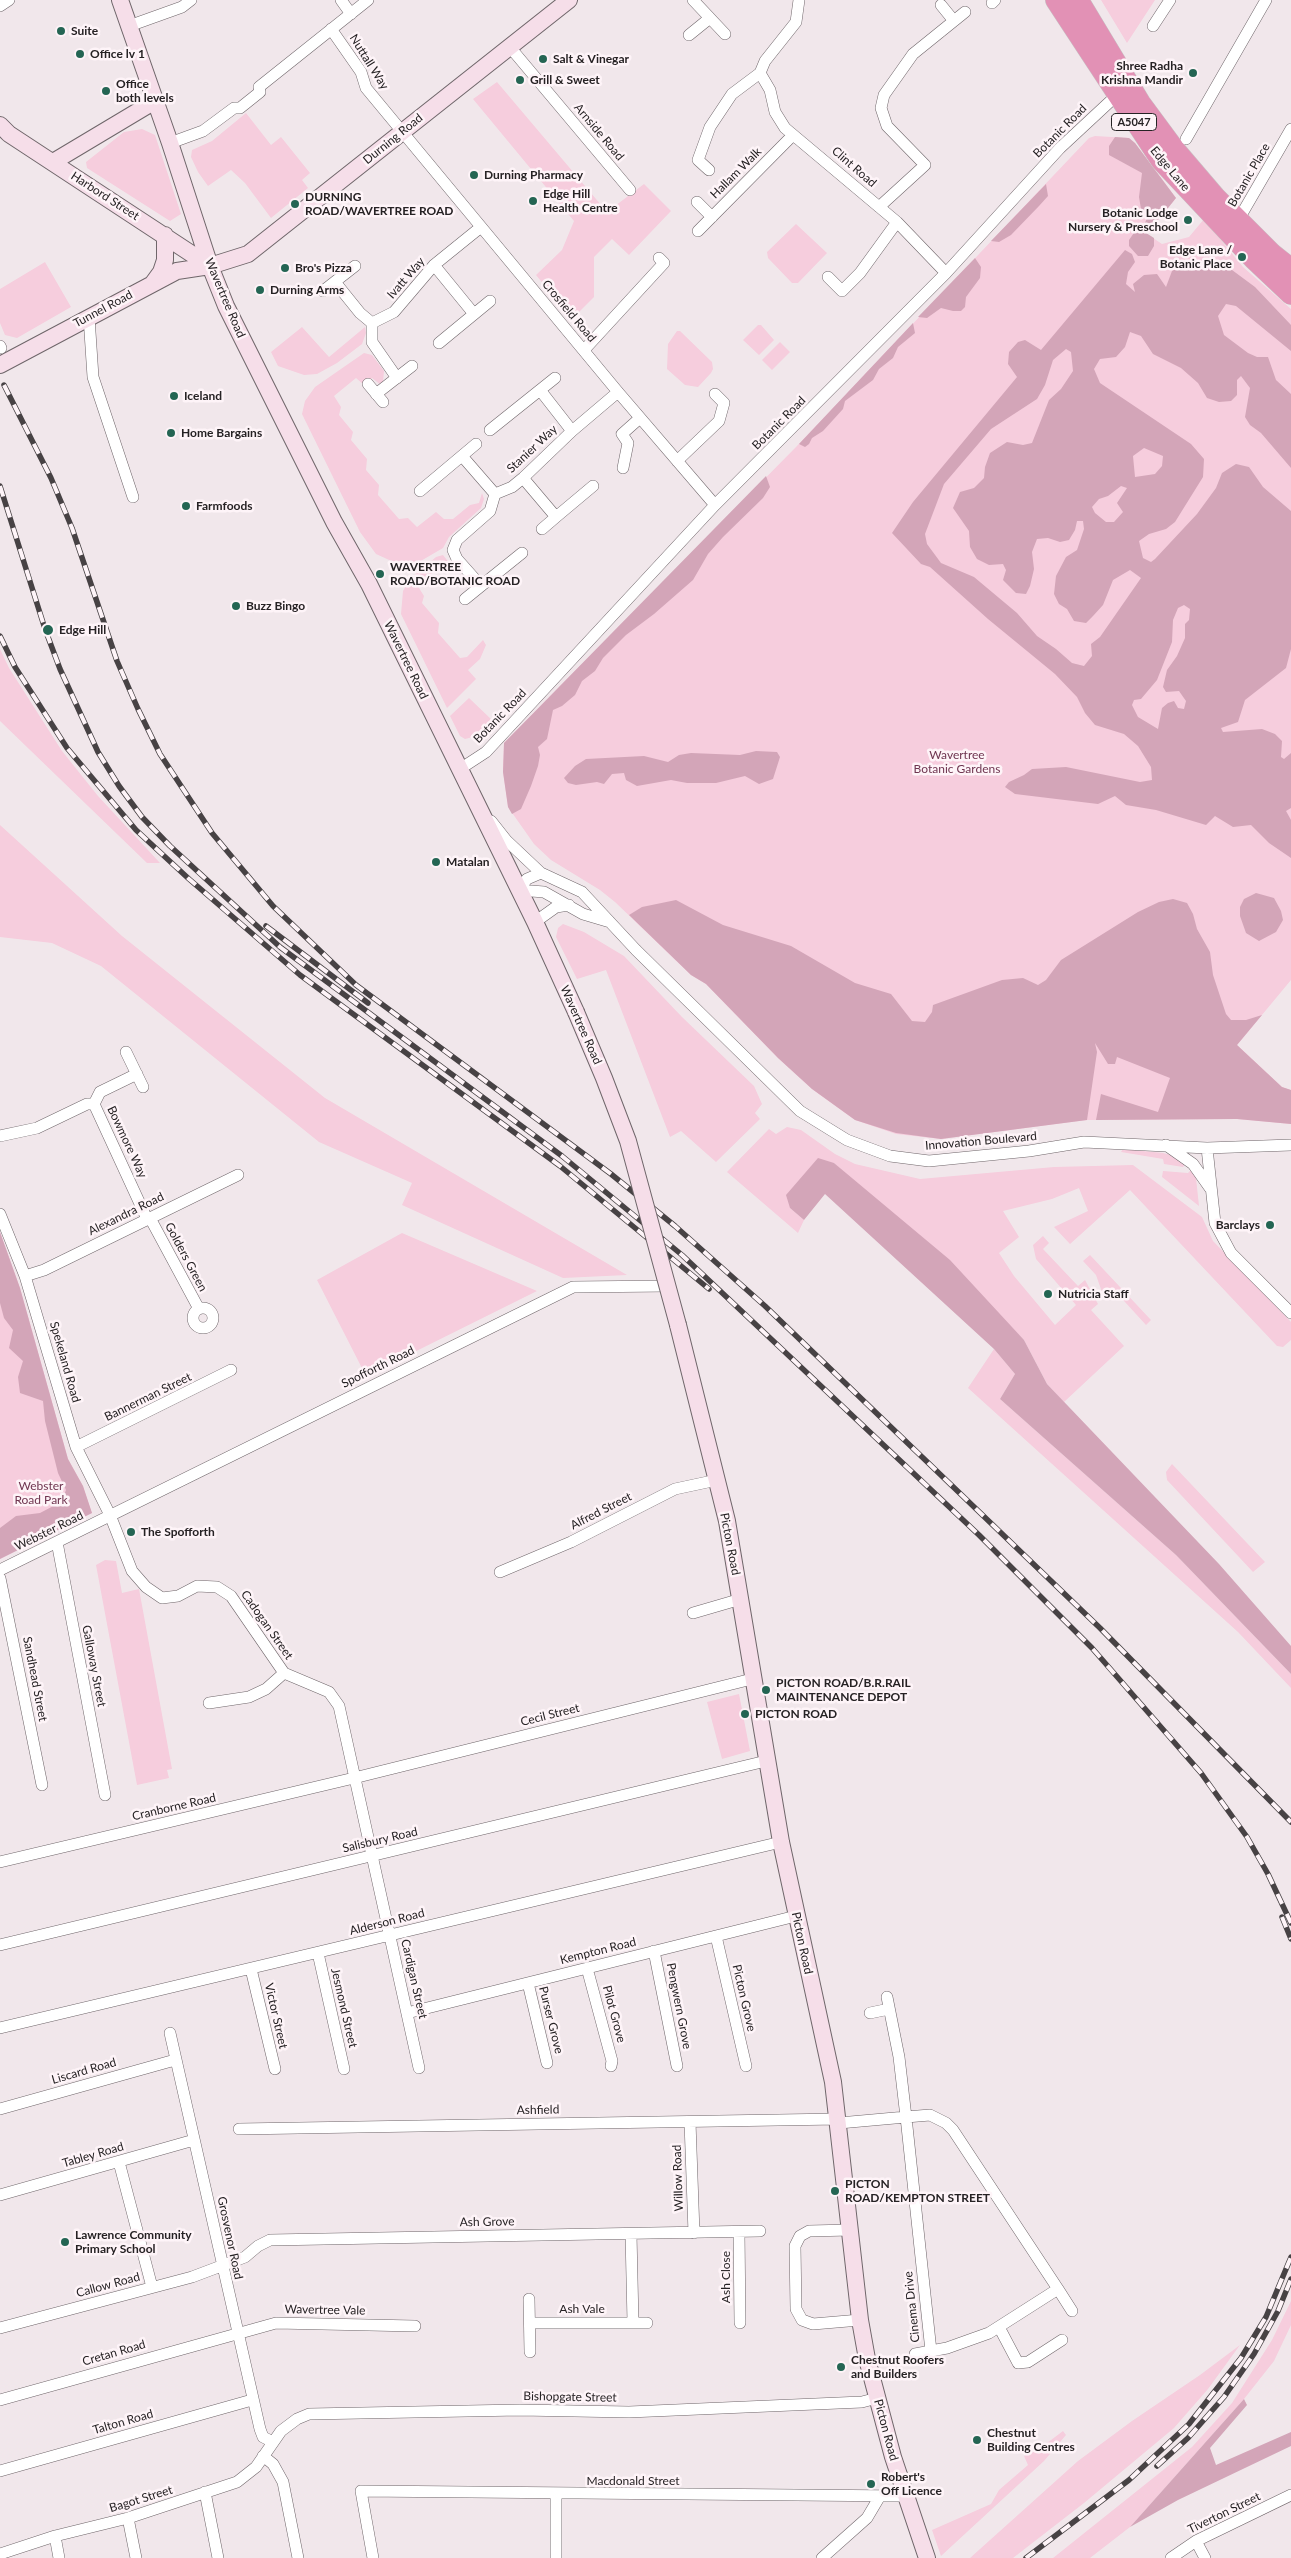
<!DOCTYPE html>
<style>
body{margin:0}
canvas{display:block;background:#f1e7eb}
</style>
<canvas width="1291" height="2558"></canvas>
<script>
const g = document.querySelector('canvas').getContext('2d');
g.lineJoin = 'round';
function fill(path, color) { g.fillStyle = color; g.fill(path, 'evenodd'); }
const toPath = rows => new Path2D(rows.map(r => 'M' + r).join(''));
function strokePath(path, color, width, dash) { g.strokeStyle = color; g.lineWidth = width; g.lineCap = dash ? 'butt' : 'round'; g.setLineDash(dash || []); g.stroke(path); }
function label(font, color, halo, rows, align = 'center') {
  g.font = font + ' Lato,sans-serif'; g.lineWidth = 5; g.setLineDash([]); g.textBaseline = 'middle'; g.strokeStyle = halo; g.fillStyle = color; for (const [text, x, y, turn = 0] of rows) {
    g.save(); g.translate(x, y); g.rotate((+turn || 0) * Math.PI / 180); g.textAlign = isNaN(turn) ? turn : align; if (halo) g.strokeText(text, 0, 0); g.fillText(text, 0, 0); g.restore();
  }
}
fill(toPath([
 [1101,0,1155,0,1127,43],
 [497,82,607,212,644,184,671,211,629,255,612,239,594,257,594,297,572,319,536,275,562,250,574,221,473,99],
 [246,113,271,145,281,137,310,173,302,180,308,188,271,218,245,183,231,170,208,186,198,172,191,157,192,150,212,141],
 [142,129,155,135,181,214,170,221,87,168,86,162,124,132],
 [1095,136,1129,138,1135,143,1176,198,1160,218,1144,232,1162,244,1189,237,1204,219,1243,267,1291,309,1291,980,1237,1045,1282,1087,1291,1090,1291,1124,1237,1119,1087,1120,941,1139,896,1134,855,1120,812,1089,778,1058,706,984,691,975,615,902,600,890,551,860,534,844,508,807,503,772,504,743,796,447,1089,138],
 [796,224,827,253,798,283,792,283,768,258,767,252],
 [45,262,71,307,17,338,5,335,0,323,0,289],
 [758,325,761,325,774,340,759,355,743,340],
 [302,327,329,357,365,327,366,333,362,344,337,363,317,374,304,375,278,366,271,352],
 [677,331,680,331,712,362,713,369,711,373,698,387,685,385,667,369,668,344],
 [780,342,790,352,772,370,762,360],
 [364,353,372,355,384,371,383,382,381,385,372,378,364,385,356,378,334,396,341,407,339,415,353,432,351,440,367,459,366,470,379,485,378,495,399,519,408,518,417,527,436,512,444,519,453,519,470,505,479,503,482,493,484,499,481,508,449,537,443,548,419,562,398,564,376,554,360,532,302,414,305,401,315,387],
 [443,555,450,564,440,572,435,571,420,583,419,588,424,596,422,603,439,623,438,633,460,658,467,657,483,640,486,645,480,659,468,670,476,679,447,708,401,614,403,591,410,579,436,557],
 [0,649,9,668,62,751,98,796,160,863,147,863,0,721],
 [469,698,492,720,473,737,465,739,460,736,450,716],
 [0,825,122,936,325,1098,627,1275,563,1278,402,1205,412,1183,319,1142,101,966,52,943,0,937],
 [563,924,584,932,624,956,682,1017,754,1086,762,1104,755,1113,760,1119,716,1162,681,1131,670,1137,606,970,577,979,556,937,558,928],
 [787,1127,801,1130,835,1154,855,1164,920,1179,1054,1167,1133,1165,1202,1217,1213,1241,1291,1322,1291,1340,1283,1347,1277,1346,1130,1190,1070,1244,1054,1227,1088,1211,1079,1188,1052,1199,1003,1211,1019,1237,999,1253,1014,1276,1055,1325,1076,1305,1036,1259,1033,1245,1043,1236,1049,1243,1043,1249,1078,1286,1085,1280,1098,1304,1091,1310,1124,1346,1064,1402,1047,1384,1024,1340,834,1163,790,1208,804,1220,798,1233,727,1172,769,1129,776,1134],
 [1123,1149,1163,1153,1175,1156,1186,1163,1183,1167,1164,1164,1163,1159,1121,1152],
 [1192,1169,1196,1178,1199,1206,1162,1177,1163,1171,1188,1173],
 [0,1232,20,1288,68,1459,83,1486,92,1513,0,1559],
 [402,1233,537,1291,366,1376,317,1280],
 [1090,1255,1151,1320,1146,1325,1114,1290,1106,1296,1102,1292,1096,1275,1083,1261],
 [994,1349,1015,1374,1000,1399,1176,1555,1291,1674,1291,1688,1238,1632,968,1388],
 [1172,1464,1265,1562,1253,1572,1167,1480,1166,1472],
 [105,1560,116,1561,122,1593,139,1589,172,1769,167,1770,169,1778,137,1785,96,1565],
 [739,1694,750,1751,722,1759,707,1702],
 [1291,2301,1291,2325,1274,2361,1244,2399,1130,2527,1090,2558,1053,2558,1192,2447,1232,2403,1272,2340],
 [1240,2345,1208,2389,1174,2428,1084,2503,1013,2558,970,2558,1078,2461,1132,2421,1200,2375],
 [1063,2431,1066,2435,1044,2461,941,2556,932,2530,991,2504,999,2490,1028,2465,1024,2456,1039,2449]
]), '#f6cddd');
fill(toPath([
 [1115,137,1129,138,1135,143,1176,198,1160,218,1143,231,1154,238,1154,246,1148,256,1138,256,1129,246,1129,240,1138,227,1144,225,1148,216,1141,209,1139,197,1142,173,1109,155,1109,146],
 [1046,184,1048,196,1039,206,1011,235,999,242,991,241],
 [1125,250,1132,254,1135,262,1128,272,1126,284,1135,292,1133,284,1144,275,1157,274,1166,287,1172,271,1180,267,1232,270,1255,287,1291,325,1291,351,1236,306,1226,304,1218,316,1224,335,1248,353,1257,357,1268,357,1276,380,1291,394,1291,468,1261,433,1250,425,1245,417,1250,388,1241,376,1237,380,1237,395,1231,401,1219,402,1207,398,1198,383,1181,368,1153,354,1141,336,1130,332,1125,347,1116,357,1100,359,1094,369,1100,383,1191,444,1204,459,1203,477,1175,522,1166,529,1149,534,1139,541,1143,558,1151,562,1155,559,1197,514,1216,488,1222,473,1236,464,1249,467,1263,487,1291,511,1291,649,1286,668,1245,700,1238,722,1221,728,1223,732,1262,729,1275,734,1282,741,1281,757,1284,759,1291,753,1291,808,1286,811,1291,820,1291,858,1269,843,1251,825,1233,827,1215,816,1206,825,1156,810,1126,805,1115,796,1098,804,1015,794,1005,787,1009,782,1024,775,1032,769,1066,767,1140,782,1152,780,1151,767,1138,746,1124,734,1095,725,1085,713,1077,697,1055,674,988,619,930,567,921,564,892,533,913,502,1017,377,1008,364,1009,352,1018,342,1025,340,1041,350],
 [1066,349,1071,352,1073,371,1061,389,1049,400,1032,443,1023,445,1007,442,990,453,985,467,984,478,974,488,960,492,953,508,969,531,970,547,977,559,989,565,1003,564,1006,570,1003,580,1016,593,1026,594,1030,586,1034,569,1032,552,1037,539,1048,538,1060,542,1069,540,1075,530,1077,521,1083,521,1084,529,1077,550,1066,557,1056,576,1054,594,1059,604,1067,609,1074,621,1086,623,1093,616,1103,605,1113,580,1130,570,1141,578,1100,637,1091,644,1092,656,1084,666,1072,663,1056,649,1037,636,1017,613,974,577,941,563,927,544,925,534,944,484,991,429,1037,399,1045,385,1053,360],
 [1144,448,1163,456,1162,466,1155,474,1135,477,1133,456],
 [1121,486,1127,488,1117,503,1123,512,1114,522,1106,522,1095,513,1092,507,1099,499,1108,496],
 [1184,605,1190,609,1189,620,1185,624,1185,638,1177,656,1167,670,1163,687,1166,692,1179,691,1186,701,1184,709,1178,708,1174,701,1168,703,1162,708,1158,729,1138,717,1132,705,1134,700,1141,699,1157,680,1172,642,1173,620,1178,608],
 [975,258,981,267,980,278,966,297,965,307,961,311,953,311,941,308,927,318,918,317],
 [913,323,915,333,898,347,893,358,879,369,873,380,845,401,843,409,823,431,812,438,809,444,805,447,799,444],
 [766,476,770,487,763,498,723,537,708,554,693,580,654,614,626,635,603,658,595,671,582,681,575,695,562,706,553,710,547,739,538,747,540,755,538,766,531,786,521,809,512,814,508,807,503,772,504,743],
 [756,751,777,752,780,757,773,779,759,784,745,776,716,783,687,783,671,780,637,786,626,780,624,773,612,774,604,784,597,782,576,785,568,783,564,778,575,766,586,759,644,756,668,762,679,755,691,753,740,755],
 [1256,893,1274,898,1281,911,1283,920,1276,932,1259,941,1246,933,1240,916,1240,907,1244,899],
 [1173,899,1187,903,1193,914,1197,929,1210,952,1213,975,1226,1014,1231,1020,1246,1020,1262,1015,1237,1045,1282,1087,1291,1090,1291,1124,1237,1119,1096,1120,1101,1094,1158,1112,1170,1078,1117,1057,1115,1064,1108,1064,1095,1043,1097,1052,1087,1120,941,1139,896,1133,855,1120,812,1089,778,1058,706,984,691,975,629,915,642,907,676,900,723,925,791,946,855,983,891,994,912,1021,925,1022,932,1012,933,1005,1002,980,1023,978,1038,985,1046,980,1061,960,1138,912,1159,902],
 [818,1158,834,1163,950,1260,1024,1340,1047,1384,1219,1564,1291,1646,1291,1674,1176,1555,1000,1399,1015,1374,994,1349,825,1194,804,1220,790,1208,786,1195],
 [0,1232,20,1288,68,1459,83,1486,92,1513,0,1559,0,1528,16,1516,40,1513,61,1502,66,1490,58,1473,45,1421,43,1401,20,1393,18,1377,23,1361,9,1348,13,1330,4,1318,0,1303],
 [1244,2399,1247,2405,1210,2448,1216,2465,1291,2432,1291,2446,1178,2500,1130,2527]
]), '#d3a5b8');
const street = toPath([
 [341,0,351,14],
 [693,0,725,34],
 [992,3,995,0],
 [941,5,954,21],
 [0,6,9,0],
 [129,26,182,7,191,0],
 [1153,26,1170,0],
 [331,29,361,72,366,88,618,392,715,505],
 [689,35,710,18],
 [509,46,630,190],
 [760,73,770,90,775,112,785,128,897,222,946,273],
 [760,73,765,61,796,22,799,0],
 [1186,139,1266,0],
 [170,143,203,131,234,108,240,108,260,92,259,87,368,0],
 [709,170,698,160,710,127,732,94,760,73],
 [697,202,712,217],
 [879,207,925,165,887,126,881,108,884,95,913,54,965,12],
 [1236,224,1291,129],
 [698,231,793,135],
 [434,265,474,314],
 [828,277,842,291,860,273,897,222],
 [335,282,360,313,372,323],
 [323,291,355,266],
 [89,317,93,377,133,497],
 [439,343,490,301],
 [0,346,1,348],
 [584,350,664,263,659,258],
 [397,378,372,342,372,323,394,312,434,265,481,227],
 [368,384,383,402],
 [540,390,555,378],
 [376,394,412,366],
 [490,430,540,390,572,431],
 [462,456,495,494],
 [677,461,719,421,724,403,715,394],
 [623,468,628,443,622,434,640,418],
 [523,478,556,517,593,486],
 [420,491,476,444],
 [542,529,556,517],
 [522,553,481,586,457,559,453,550,457,540,490,511,495,494,512,487,523,478,572,431,618,392],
 [465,599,481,586],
 [460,769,486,752,715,505,946,273,1060,148,1117,95],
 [491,821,506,840,541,873,582,892,636,950,800,1111,847,1140,890,1156,929,1161,1029,1151,1084,1142,1207,1148,1291,1145],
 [541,873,527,879,519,890,544,892,583,914,610,922],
 [535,922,556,907,569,905],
 [126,1052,143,1087],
 [137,1074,100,1092,94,1104,147,1219],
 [0,1136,37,1128,87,1104,94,1104],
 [1166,1145,1193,1164,1210,1188],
 [1207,1148,1215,1223,1231,1253,1291,1313],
 [0,1214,25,1276,76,1447,110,1515,132,1571,146,1587,162,1598,178,1596,197,1586,217,1587,231,1596,284,1673,329,1692,339,1706,419,2068],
 [150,1218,199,1309],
 [25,1276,44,1270,238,1175],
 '193 1318a10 10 0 1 1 20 0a10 10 0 1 1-20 0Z',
 [76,1447,231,1370],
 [57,1542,105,1795],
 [0,1570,573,1287,668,1286],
 [500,1572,571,1542,675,1489,717,1480],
 [0,1578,42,1785],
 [693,1613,741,1599],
 [209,1703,249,1697,266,1689,284,1673],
 [0,1862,354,1778,752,1679],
 [716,1936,746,2066],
 [0,1945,766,1761],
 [654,1951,677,2066],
 [318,1953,344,2069],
 [587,1968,612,2061,611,2066],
 [251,1969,275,2069],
 [528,1983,547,2063],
 [407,2013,796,1916],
 [870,2013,889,2009],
 [0,2028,781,1842],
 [170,2033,260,2429,263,2437,273,2442],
 [0,2109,175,2060],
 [690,2122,694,2233],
 [839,2123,906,2117,930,2115,946,2123,953,2130,1058,2289,989,2333,947,2348,931,2351,906,2117,899,2057,887,1997],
 [239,2129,838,2119],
 [119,2162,152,2287],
 [0,2195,194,2140],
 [850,2230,809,2231,800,2236,795,2246,796,2309,802,2320,813,2324,860,2320],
 [739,2232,740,2323],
 [631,2234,633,2322],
 [1058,2289,1072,2311],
 [529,2299,530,2352],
 [531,2323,647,2323],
 [999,2327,1018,2363,1028,2362,1062,2340],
 [0,2328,192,2277,245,2257,258,2246,270,2240,760,2231],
 [915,2354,931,2351],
 [0,2400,276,2323,415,2326],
 [263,2456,273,2464,283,2482,298,2558],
 [0,2471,252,2400],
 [205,2492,218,2558],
 [556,2495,556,2558],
 [128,2518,136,2558],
 [55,2536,59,2558],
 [1196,2541,1205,2558],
 [0,2554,55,2536,128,2518,237,2482,256,2467,281,2431,297,2419,309,2414,520,2410,629,2412,862,2402,877,2398],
 [373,2558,361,2491,905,2496],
 [822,2558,867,2518,880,2496],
 [1171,2558,1196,2541,1291,2495]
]);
const secondary = toPath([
 [120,0,170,143,210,266,226,306,334,522,369,584,535,922,576,1012],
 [0,125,9,134,210,266],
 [53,162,155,101],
 [153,283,161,272,165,260,165,235],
 [0,365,177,271,210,266,248,254,569,0],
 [678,1325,727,1521,781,1842,833,2082,860,2320,867,2359,893,2457,927,2558]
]);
const highway = toPath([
 [1056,0,1161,160,1254,259,1291,294],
 [1078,0,1140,103,1174,149,1215,197,1272,254,1291,269]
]);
strokePath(street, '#6f666a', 12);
strokePath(secondary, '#6f666a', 18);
strokePath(highway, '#c7c6c6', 22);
strokePath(street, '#fff', 11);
strokePath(secondary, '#f6dee9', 16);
strokePath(highway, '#e291b5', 21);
const rail = toPath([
 [4,385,51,478,72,528,117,661,138,709,160,754,212,833,273,906,356,985,611,1174,675,1226,765,1306,1100,1628,1291,1822],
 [0,486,45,629,60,669,98,752,119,786,142,817,170,846,280,947,562,1156,682,1255,979,1535,1092,1648,1201,1773,1247,1837,1268,1874,1291,1923],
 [0,636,15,667,67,748,136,830,189,879,300,975,560,1166,709,1289],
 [266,926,368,1003],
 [1282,1917,1291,1939],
 [1157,2466,1188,2438,1224,2397,1254,2354,1278,2311,1291,2279],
 [1026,2558,1129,2480,1189,2424,1241,2358,1266,2317,1291,2257]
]);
strokePath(rail, '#474244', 5.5);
strokePath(rail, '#fef4f8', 4, [11]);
const secondaryBridge = toPath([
 [576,1012,604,1078,628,1141,678,1325]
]);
strokePath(secondaryBridge, '#6f666a', 18, []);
strokePath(secondaryBridge, '#f6dee9', 16);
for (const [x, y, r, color] of [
 [61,31,5,"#246553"],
 [80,54,5,"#246553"],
 [543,59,5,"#246553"],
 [1193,73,5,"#246553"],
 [520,80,5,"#246553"],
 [106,91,5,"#246553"],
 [474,175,5,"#246553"],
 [533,201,5,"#246553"],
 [295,204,5,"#246553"],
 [1188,220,5,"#246553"],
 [1242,257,5,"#246553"],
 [285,268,5,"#246553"],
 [260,290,5,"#246553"],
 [174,396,5,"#246553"],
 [171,433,5,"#246553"],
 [186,506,5,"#246553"],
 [380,574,5,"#246553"],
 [236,606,5,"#246553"],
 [48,630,6,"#246553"],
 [436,862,5,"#246553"],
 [1270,1225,5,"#246553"],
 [1048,1294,5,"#246553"],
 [131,1532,5,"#246553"],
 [766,1690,5,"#246553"],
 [745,1714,5,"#246553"],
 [835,2191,5,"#246553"],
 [65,2242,5,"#246553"],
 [841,2367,5,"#246553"],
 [977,2440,5,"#246553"],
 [871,2484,5,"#246553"]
]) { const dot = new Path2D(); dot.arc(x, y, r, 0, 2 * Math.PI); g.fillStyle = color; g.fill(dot); strokePath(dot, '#fef4f8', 2); }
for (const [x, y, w] of [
 [1134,122,45]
]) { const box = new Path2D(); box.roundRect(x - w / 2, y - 8.5, w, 17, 4); g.fillStyle = '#fef4f8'; g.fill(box); strokePath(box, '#262224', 1); }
label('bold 11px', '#262224', null, [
 ["A5047",1134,122]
]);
label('bold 12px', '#262224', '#fef4f8', [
 ["Suite",71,31],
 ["Office lv 1",90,54],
 ["Salt & Vinegar",553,59],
 ["Shree Radha",1183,66,"right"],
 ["Krishna Mandir",1183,80,"right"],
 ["Grill & Sweet",530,80],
 ["Office",116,84],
 ["both levels",116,98],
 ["Durning Pharmacy",484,175],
 ["Edge Hill",543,194],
 ["Health Centre",543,208],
 ["DURNING",305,197],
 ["ROAD/WAVERTREE ROAD",305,211],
 ["Botanic Lodge",1178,213,"right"],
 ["Nursery & Preschool",1178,227,"right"],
 ["Edge Lane /",1232,250,"right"],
 ["Botanic Place",1232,264,"right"],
 ["Bro's Pizza",295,268],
 ["Durning Arms",270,290],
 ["Iceland",184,396],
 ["Home Bargains",181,433],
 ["Farmfoods",196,506],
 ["WAVERTREE",390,567],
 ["ROAD/BOTANIC ROAD",390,581],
 ["Buzz Bingo",246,606],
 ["Edge Hill",59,630],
 ["Matalan",446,862],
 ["Barclays",1260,1225,"right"],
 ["Nutricia Staff",1058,1294],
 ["The Spofforth",141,1532],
 ["PICTON ROAD/B.R.RAIL",776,1683],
 ["MAINTENANCE DEPOT",776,1697],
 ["PICTON ROAD",755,1714],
 ["PICTON",845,2184],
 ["ROAD/KEMPTON STREET",845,2198],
 ["Lawrence Community",75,2235],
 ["Primary School",75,2249],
 ["Chestnut Roofers",851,2360],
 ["and Builders",851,2374],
 ["Chestnut",987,2433],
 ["Building Centres",987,2447],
 ["Robert's",881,2477],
 ["Off Licence",881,2491]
], 'left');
label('12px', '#262224', '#fef4f8', [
 ["Nuttall Way",369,62,58],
 ["Botanic Road",1060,131,-45],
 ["Arnside Road",599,132,50],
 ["Durning Road",393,139,-39],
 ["Clint Road",854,167,41],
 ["Edge Lane",1170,169,50],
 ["Hallam Walk",736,173,-45],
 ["Botanic Place",1249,175,-60],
 ["Harbord Street",105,196,33],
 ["Ivatt Way",406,278,-49],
 ["Wavertree Road",225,298,67],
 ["Tunnel Road",103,309,-28],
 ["Crosfield Road",569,311,50],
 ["Botanic Road",779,423,-45],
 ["Stanier Way",532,449,-43],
 ["Wavertree Road",406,660,64],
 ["Botanic Road",500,716,-46],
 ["Wavertree Road",581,1025,66],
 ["Innovation Boulevard",981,1141,-5],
 ["Bowmore Way",127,1142,65],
 ["Alexandra Road",126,1214,-26],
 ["Golders Green",186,1257,62],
 ["Spekeland Road",65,1362,74],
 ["Spofforth Road",378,1367,-26],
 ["Bannerman Street",148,1397,-26],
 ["Alfred Street",601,1511,-27],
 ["Webster Road",49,1531,-26],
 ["Picton Road",730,1544,79],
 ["Cadogan Street",267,1625,55],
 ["Galloway Street",94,1666,79],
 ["Sandhead Street",35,1679,79],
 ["Cecil Street",550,1715,-14],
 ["Cranborne Road",174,1807,-13],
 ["Salisbury Road",380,1840,-13],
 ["Alderson Road",387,1922,-14],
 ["Picton Road",802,1943,78],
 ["Kempton Road",598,1951,-14],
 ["Cardigan Street",414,1979,77],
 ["Picton Grove",744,1998,77],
 ["Pengwern Grove",679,2006,79],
 ["Jesmond Street",344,2008,77],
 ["Pilot Grove",614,2014,75],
 ["Victor Street",276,2016,77],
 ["Purser Grove",551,2020,76],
 ["Liscard Road",84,2071,-16],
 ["Ashfield",538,2110,-1],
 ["Tabley Road",93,2155,-16],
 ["Willow Road",678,2178,-92],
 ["Ash Grove",487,2222,-1],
 ["Grosvenor Road",230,2238,78],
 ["Ash Close",726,2277,-90],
 ["Callow Road",108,2285,-15],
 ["Cinema Drive",912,2307,-96],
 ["Ash Vale",582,2309],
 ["Wavertree Vale",325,2310,1],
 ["Cretan Road",114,2353,-16],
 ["Bishopgate Street",570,2397,1],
 ["Talton Road",123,2422,-16],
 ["Picton Road",886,2430,75],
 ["Macdonald Street",633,2481],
 ["Bagot Street",141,2499,-17],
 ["Tiverton Street",1224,2513,-26]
]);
label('12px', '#6f3550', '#fef4f8', [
 ["Wavertree",957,755],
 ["Botanic Gardens",957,769],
 ["Webster",41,1486],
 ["Road Park",41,1500]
]);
</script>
